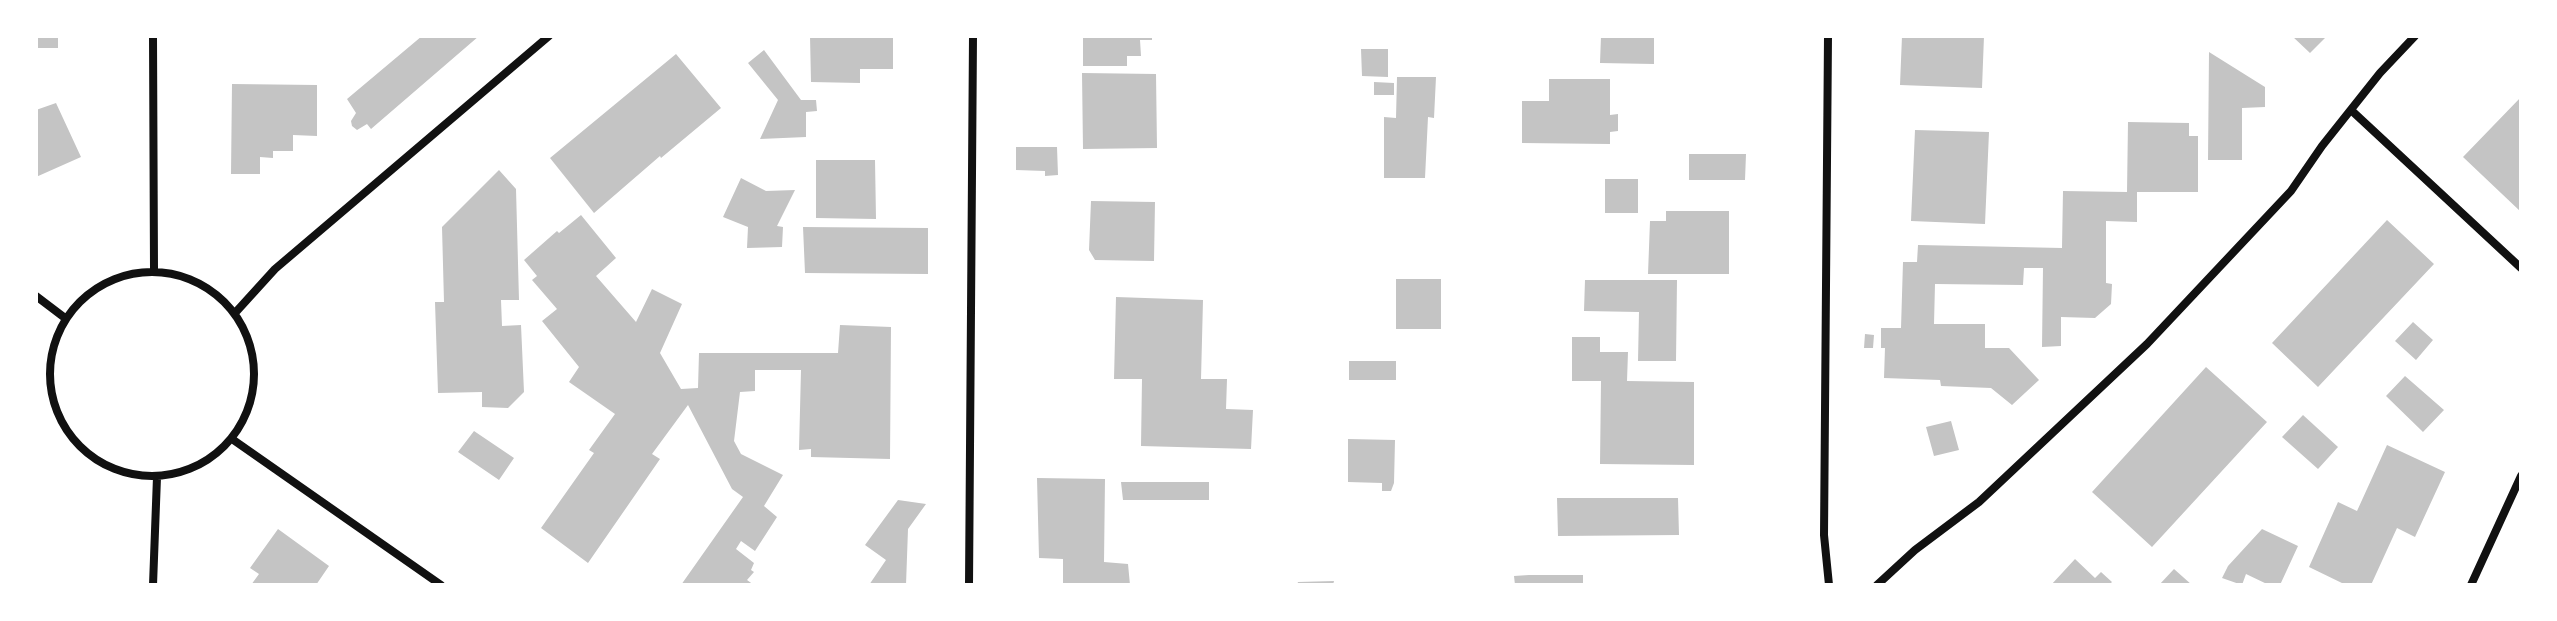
<!DOCTYPE html>
<style>
body{margin:0}
#map{position:relative;width:2557px;height:621px;overflow:hidden;background:#fff;font-family:Spectral,serif}
canvas{display:block}
.frame{position:absolute;inset:0;border:38px solid #fff;pointer-events:none}
</style>
<div id="map">
<canvas width="2557" height="621"></canvas>
<div class="frame"></div>
</div>
<script>
const g = document.querySelector('canvas').getContext('2d');
g.lineJoin = 'round';
function fill(path, color) { g.fillStyle = color; g.fill(path, 'evenodd'); }
const toPath = rows => new Path2D(rows.map(r => 'M' + r).join(''));
function strokePath(path, color, width, dash) { g.strokeStyle = color; g.lineWidth = width; g.lineCap = dash ? 'butt' : 'round'; g.setLineDash(dash || []); g.stroke(path); }
fill(toPath([
 [36,36,58,36,58,48,36,48],
 [422,36,479,36,371,129,367,124,357,130,352,126,351,121,356,113,347,99],
 [810,36,893,36,893,69,860,69,860,83,811,82],
 [1083,36,1152,36,1152,40,1140,40,1141,56,1127,56,1127,66,1083,66],
 [1601,36,1654,36,1654,64,1600,63],
 [1902,36,1984,36,1982,88,1900,85],
 [2292,36,2327,36,2310,53],
 [1361,49,1388,49,1388,77,1362,76],
 [764,50,801,100,816,100,817,111,806,112,806,137,760,139,778,100,748,63],
 [2209,52,2265,87,2265,107,2242,108,2242,160,2208,160],
 [676,54,721,108,661,158,660,156,594,213,550,158],
 [1082,73,1156,74,1157,148,1083,149],
 [1397,77,1436,77,1434,118,1428,117,1425,178,1384,178,1384,117,1396,118],
 [1549,79,1610,79,1610,115,1618,114,1618,131,1610,132,1610,144,1522,143,1522,101,1549,101],
 [1374,82,1394,83,1394,95,1374,95],
 [232,84,317,85,317,136,293,135,293,151,273,151,273,158,260,157,260,174,231,174],
 [2521,97,2521,212,2463,157],
 [56,103,81,157,36,177,36,110],
 [2128,122,2189,123,2189,136,2198,136,2198,192,2137,192,2137,222,2106,221,2106,283,2112,284,2111,304,2095,318,2061,317,2061,346,2042,347,2043,268,2024,268,2023,285,1935,284,1934,324,1985,324,1985,348,2009,348,2039,380,2012,405,1991,388,1941,386,1940,380,1884,378,1885,348,1881,348,1881,328,1901,328,1903,262,1917,262,1918,245,2062,248,2063,191,2127,192],
 [1915,130,1989,132,1985,224,1911,221],
 [1016,147,1057,147,1058,175,1045,176,1045,171,1016,170],
 [1689,154,1746,154,1745,180,1689,180],
 [816,160,875,160,876,219,816,218],
 [499,170,516,189,519,300,501,300,502,326,521,325,524,392,508,408,482,407,482,392,438,393,435,302,444,302,442,227],
 [741,178,766,191,795,190,777,226,783,227,782,247,747,248,748,227,723,217],
 [1605,179,1638,179,1638,213,1605,213],
 [1091,201,1155,202,1154,261,1095,260,1089,250],
 [1666,211,1729,211,1729,274,1648,274,1650,221,1666,221],
 [581,215,616,258,596,276,636,322,652,289,682,304,660,353,681,389,698,388,699,353,838,353,840,325,891,327,890,459,811,457,811,449,799,450,801,370,755,370,755,391,740,392,734,441,741,454,783,475,764,506,777,517,755,551,741,541,736,549,754,563,751,570,754,572,747,580,754,585,681,585,743,497,732,489,688,405,652,454,660,459,588,563,541,528,594,453,589,450,615,414,569,382,579,367,542,321,557,309,532,280,537,276,524,260,557,231,559,233],
 [2387,220,2434,264,2318,387,2272,343],
 [803,227,928,228,928,274,805,273],
 [1396,279,1441,279,1441,329,1396,329],
 [1585,280,1677,280,1676,361,1638,361,1639,312,1584,311],
 [1116,297,1203,300,1201,379,1227,379,1226,409,1253,410,1251,449,1141,446,1142,379,1114,379],
 [2413,322,2433,340,2416,360,2395,341],
 [1865,334,1874,335,1873,348,1864,348],
 [1572,337,1600,337,1600,352,1628,352,1627,381,1694,382,1694,465,1600,464,1601,381,1572,381],
 [1349,361,1396,361,1396,380,1349,380],
 [2206,367,2267,422,2152,547,2092,492],
 [2405,376,2444,410,2423,432,2386,396],
 [2303,415,2338,447,2318,469,2282,437],
 [1951,421,1959,450,1934,456,1926,427],
 [474,431,514,458,499,480,458,452],
 [1348,439,1395,440,1394,483,1391,491,1382,491,1382,483,1348,482],
 [2387,445,2445,472,2415,537,2397,528,2371,585,2346,585,2309,567,2338,502,2357,511],
 [1037,478,1105,479,1104,562,1128,564,1130,585,1063,585,1063,559,1039,558],
 [1121,482,1209,482,1209,500,1123,500],
 [1557,498,1678,498,1679,535,1558,536],
 [898,500,926,504,908,529,906,585,869,585,886,560,865,545],
 [278,529,329,566,316,585,251,585,259,574,250,568],
 [2262,529,2298,546,2280,585,2269,585,2246,574,2242,585,2222,578,2228,566],
 [2075,559,2095,578,2101,572,2112,582,2109,585,2051,585],
 [2174,569,2192,585,2159,585],
 [1529,575,1583,575,1583,585,1515,585,1514,576],
 [1334,581,1333,585,1297,585,1298,582]
]), '#c4c4c4');
strokePath(toPath([
 [153,36,154,270],
 [1828,36,1824,535,1829,585],
 [2351,110,2521,268],
 '50 374a102 102 0 1 1 204 0a102 102 0 1 1-204 0Z',
 [36,296,65,318],
 [235,313,275,269,549,36],
 [232,439,441,585],
 [153,585,157,477],
 [969,585,973,36],
 [1877,585,1915,550,1979,502,2147,344,2291,191,2322,146,2380,73,2415,36],
 [2471,585,2521,476]
]), '#111', 8);
</script>
